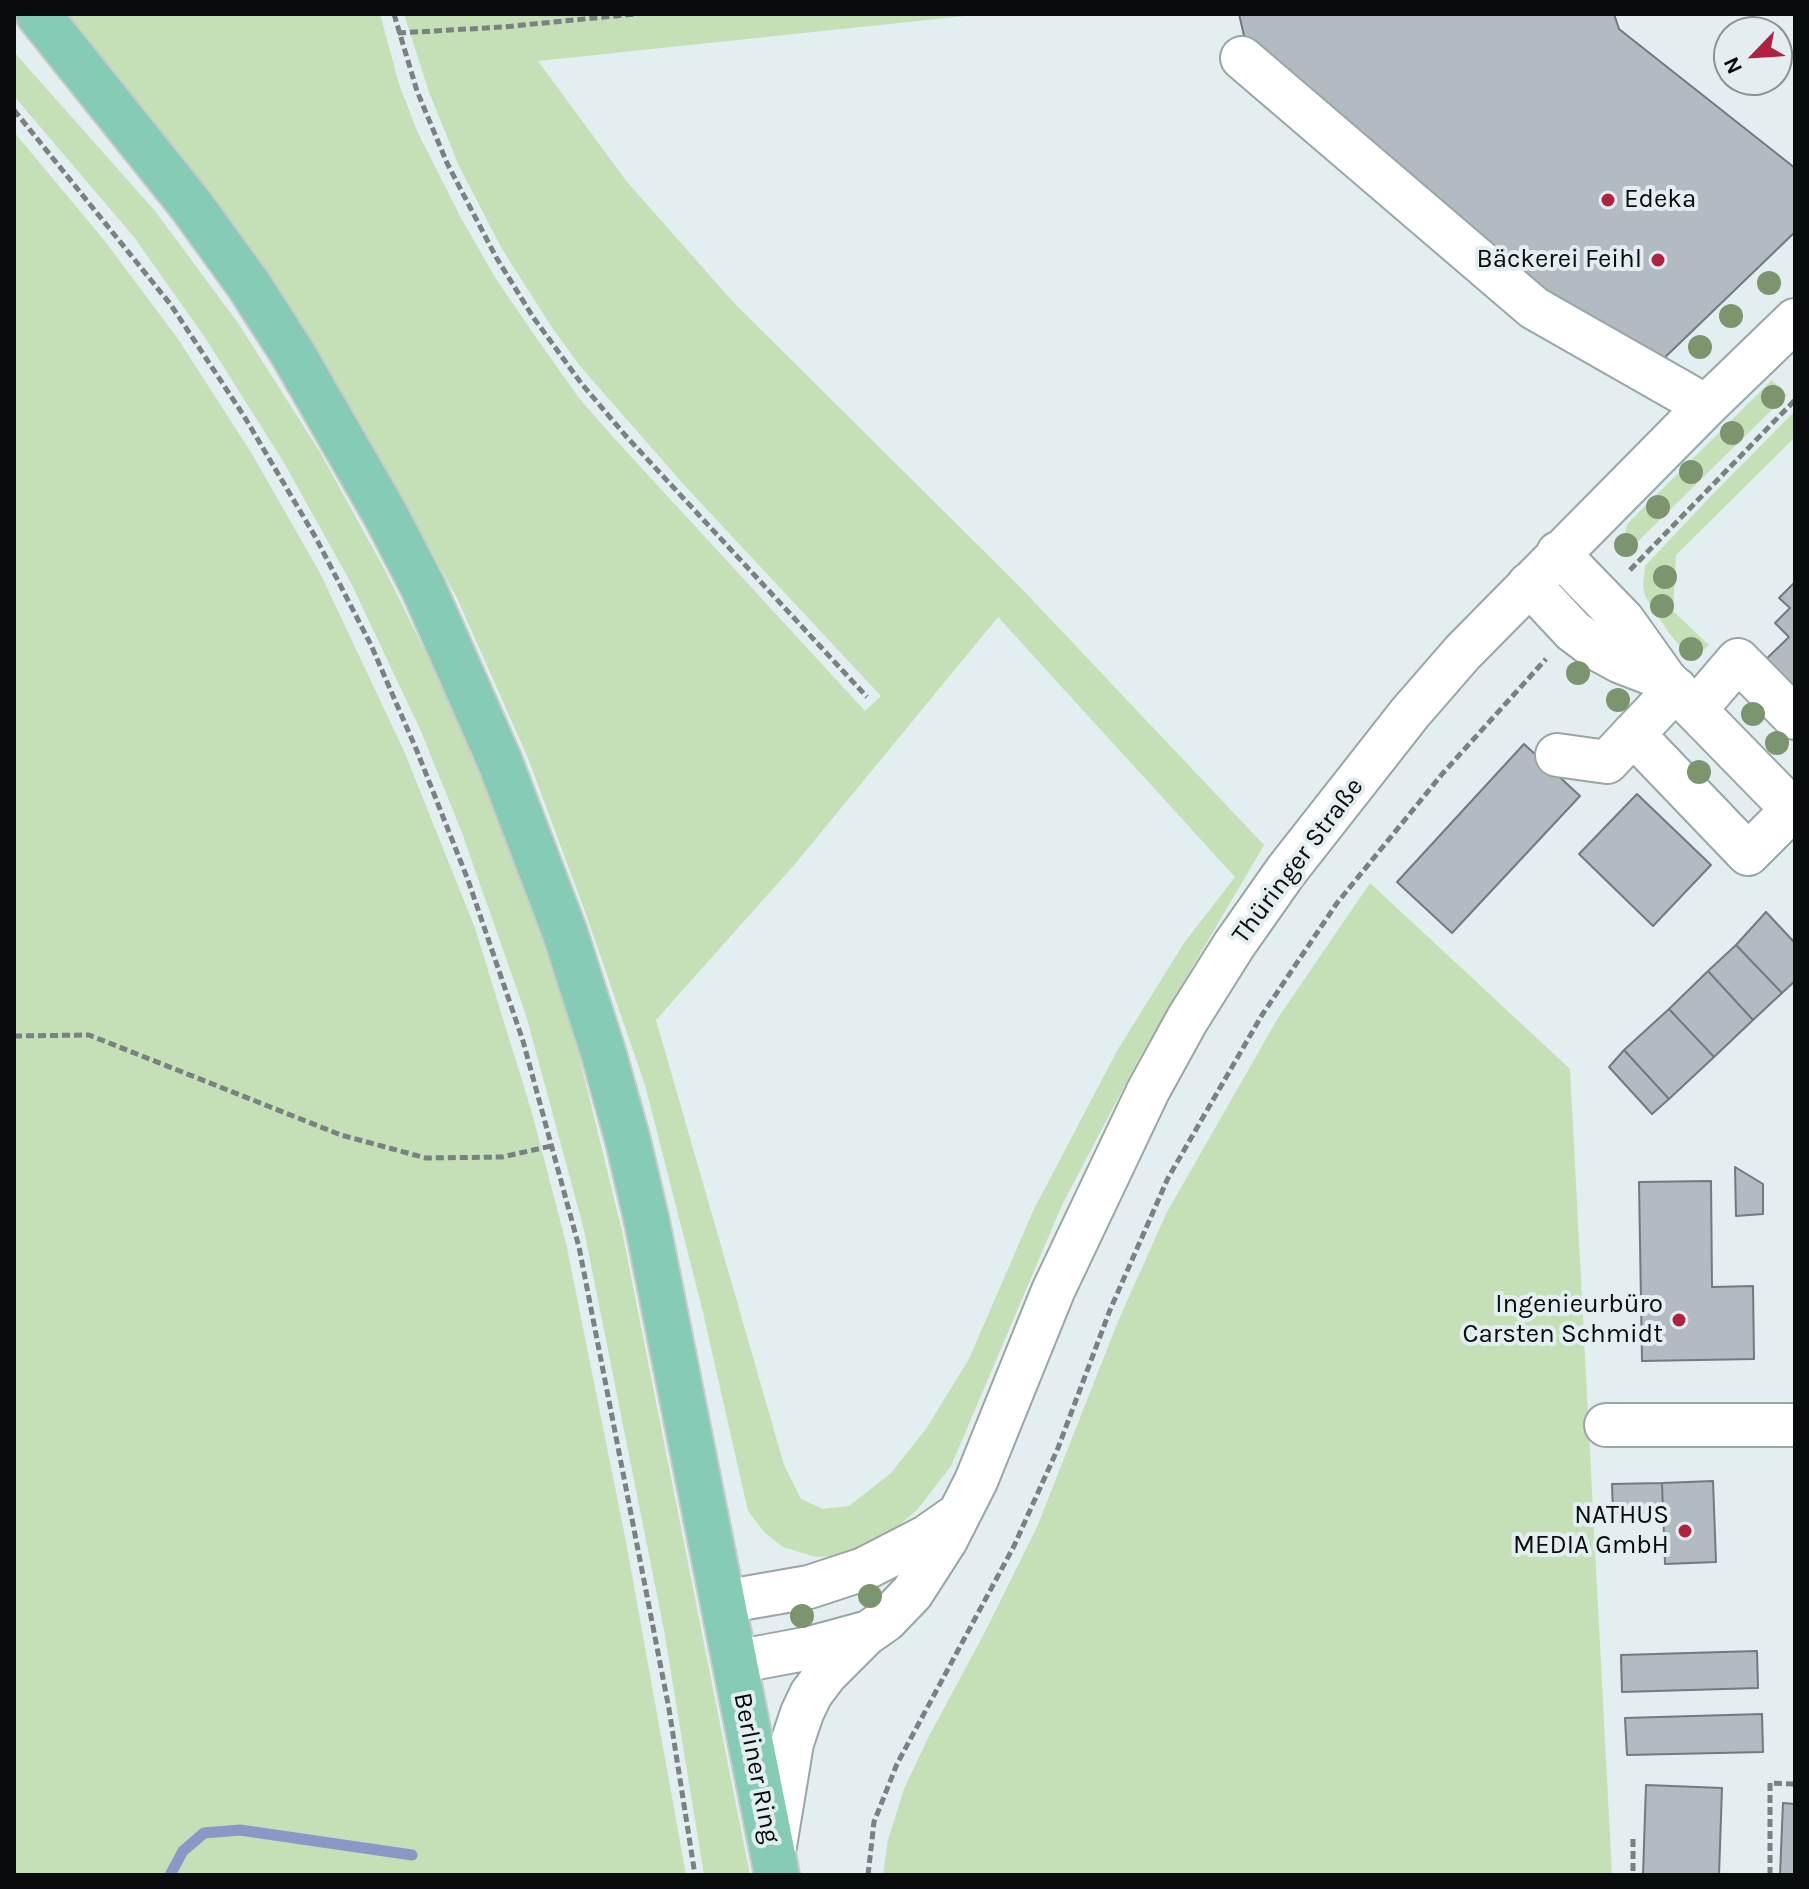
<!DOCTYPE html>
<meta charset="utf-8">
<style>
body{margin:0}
#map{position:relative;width:1809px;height:1889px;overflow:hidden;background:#e2eeef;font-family:Karla,sans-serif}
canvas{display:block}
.frame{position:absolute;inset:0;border:16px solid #080c0c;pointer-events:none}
.north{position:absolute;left:1713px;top:16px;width:80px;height:80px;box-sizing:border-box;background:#e2eeef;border:2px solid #8b9494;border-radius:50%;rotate:245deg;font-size:22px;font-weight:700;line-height:32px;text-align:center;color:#080c0c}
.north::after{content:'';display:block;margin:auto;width:28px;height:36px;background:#b32141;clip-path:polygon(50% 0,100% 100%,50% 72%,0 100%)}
</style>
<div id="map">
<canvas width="1809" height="1889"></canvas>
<div class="frame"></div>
<div class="north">N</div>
</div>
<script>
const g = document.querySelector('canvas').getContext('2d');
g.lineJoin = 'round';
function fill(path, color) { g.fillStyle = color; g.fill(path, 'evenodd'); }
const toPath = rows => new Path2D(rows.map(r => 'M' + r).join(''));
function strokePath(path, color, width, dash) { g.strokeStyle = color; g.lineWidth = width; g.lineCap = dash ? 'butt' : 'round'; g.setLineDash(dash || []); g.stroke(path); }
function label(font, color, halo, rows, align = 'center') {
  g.font = font + ' Karla,sans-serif'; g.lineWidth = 8; g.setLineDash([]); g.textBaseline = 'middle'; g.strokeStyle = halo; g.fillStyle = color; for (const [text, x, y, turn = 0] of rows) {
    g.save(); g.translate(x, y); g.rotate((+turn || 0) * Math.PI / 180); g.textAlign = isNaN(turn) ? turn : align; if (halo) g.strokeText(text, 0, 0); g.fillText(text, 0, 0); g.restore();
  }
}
fill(toPath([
 [64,14,380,14,399,84,417,131,461,218,496,279,535,336,579,398,613,437,865,711,881,696,686,487,580,366,551,326,502,249,459,166,429,92,404,14,984,14,538,61,627,182,735,304,1021,588,1264,845,1139,1058,1062,1205,951,1466,917,1510,882,1540,848,1556,816,1557,783,1547,765,1533,748,1511,702,1308,645,1085,587,917,528,758,457,598,363,428,295,316,199,181],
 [998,617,1235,877,1184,943,1117,1051,1033,1211,969,1359,926,1429,891,1473,849,1506,823,1509,801,1499,784,1465,656,1020,795,864],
 [14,52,155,211,238,323,320,452,387,574,441,684,504,832,571,1023,622,1231,750,1875,704,1875,664,1630,584,1230,526,1015,461,830,420,729,351,583,283,461,206,339,134,237,14,96],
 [14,132,104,240,178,339,252,454,320,573,404,751,475,928,532,1113,566,1243,626,1542,686,1875,14,1875],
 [1772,380,1787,395,1625,554,1623,542,1627,525,1632,519],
 [1795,411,1795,437,1676,555,1673,611,1709,645,1692,661,1669,633,1645,596,1643,585,1645,566,1711,496],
 [1370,883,1570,1069,1612,1875,883,1875,888,1840,904,1789,928,1738,986,1630,1037,1527,1119,1319,1167,1212,1278,1018]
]), '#c5dfb6');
strokePath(toPath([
 [170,1875,183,1851,204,1833,240,1830,412,1855]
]), '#8b98c7', 11);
const building = toPath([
 [1239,14,1614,14,1619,29,1795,168,1795,232,1657,365,1537,300,1248,53,1239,14],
 [1795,582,1795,703,1759,666,1789,637,1775,623,1790,608,1779,598,1795,582],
 [1524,744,1580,796,1452,933,1397,882,1524,744],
 [1637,794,1711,865,1653,926,1579,854,1637,794],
 [1766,912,1795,943,1795,981,1782,993,1736,945,1766,912],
 [1736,945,1782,993,1753,1020,1708,971,1736,945],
 [1708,971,1753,1020,1714,1057,1669,1009,1708,971],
 [1669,1009,1714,1057,1669,1099,1624,1050,1669,1009],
 [1624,1050,1669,1099,1652,1114,1609,1067,1624,1050],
 [1735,1167,1763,1184,1763,1214,1736,1216,1735,1167],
 [1711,1181,1712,1287,1753,1286,1754,1359,1642,1361,1639,1182,1711,1181],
 [1713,1481,1716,1562,1665,1564,1662,1483,1713,1481],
 [1662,1483,1663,1512,1613,1513,1612,1484,1662,1483],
 [1757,1651,1758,1688,1622,1692,1621,1655,1757,1651],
 [1762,1714,1763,1752,1627,1755,1625,1718,1762,1714],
 [1646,1785,1722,1788,1719,1875,1643,1875,1646,1785],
 [1783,1803,1795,1804,1795,1875,1780,1875,1783,1803]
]);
fill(building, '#b2bbc2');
strokePath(building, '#727a80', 2);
const minor = toPath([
 [1242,58,1534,308,1706,406],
 [1558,553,1623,620,1665,679,1795,812],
 [1529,584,1573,631,1597,649,1621,662,1665,679],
 [1696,709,1738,660,1795,718],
 [1633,734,1748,854,1792,810],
 [1557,755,1607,762,1676,689],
 [1606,1425,1795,1425],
 [723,1602,809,1587,864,1569,926,1537,956,1516],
 [735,1662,810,1648,869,1632,886,1620,912,1593,946,1540,976,1481,1053,1291,1148,1091,1187,1020,1234,945,1286,871,1410,713,1463,652,1706,406,1795,320],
 [775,1846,792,1743,802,1713,811,1694,826,1674,865,1635]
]);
const major = toPath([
 [38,14,190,204,248,284,293,354,385,514,423,587,500,762,565,933,604,1055,628,1141,647,1222,777,1875]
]);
strokePath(minor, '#99a5a6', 46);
strokePath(major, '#c9caca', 48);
strokePath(toPath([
 [394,14,417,91,447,163,496,257,533,317,581,383,625,435,867,697],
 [398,33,503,27,635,14],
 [14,110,171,305,244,416,316,538,371,645,417,751,468,880,523,1041,579,1247,669,1709,695,1875],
 [1630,570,1795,400],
 [14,1036,89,1035,341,1135,426,1158,502,1157,551,1146],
 [1633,1839,1633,1875],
 [868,1875,874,1822,897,1764,1014,1546,1058,1448,1110,1310,1168,1178,1262,1015,1337,903,1443,773,1546,659],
 [1770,1875,1770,1783,1795,1784]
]), '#798181', 5, [8, 4]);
strokePath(minor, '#fff', 42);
strokePath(major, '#85cbb6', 44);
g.fillStyle = '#7d956f';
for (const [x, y] of [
 [1769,283],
 [1731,316],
 [1700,347],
 [1773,397],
 [1732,433],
 [1691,472],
 [1658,507],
 [1626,545],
 [1665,577],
 [1662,606],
 [1691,649],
 [1578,673],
 [1618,700],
 [1753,714],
 [1777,743],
 [1699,772],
 [870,1596],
 [802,1616]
]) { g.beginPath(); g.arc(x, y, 12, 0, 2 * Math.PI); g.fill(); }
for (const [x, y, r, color] of [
 [1608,200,8,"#b32141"],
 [1658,260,8,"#b32141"],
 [1679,1320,8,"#b32141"],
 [1685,1531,8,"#b32141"]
]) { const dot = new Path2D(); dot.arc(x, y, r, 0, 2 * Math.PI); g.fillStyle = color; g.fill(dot); strokePath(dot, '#e2eeef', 3); }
label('26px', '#080c0c', '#e2eeef', [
 ["Edeka",1624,200,"left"],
 ["Bäckerei Feihl",1642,260],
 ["Ingenieurbüro",1663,1305],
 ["Carsten Schmidt",1663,1335],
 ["NATHUS",1669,1516],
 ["MEDIA GmbH",1669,1546]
], 'right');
label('26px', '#080c0c', '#e2eeef', [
 ["Thüringer Straße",1298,861,-53],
 ["Berliner Ring",756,1768,79]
]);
</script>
